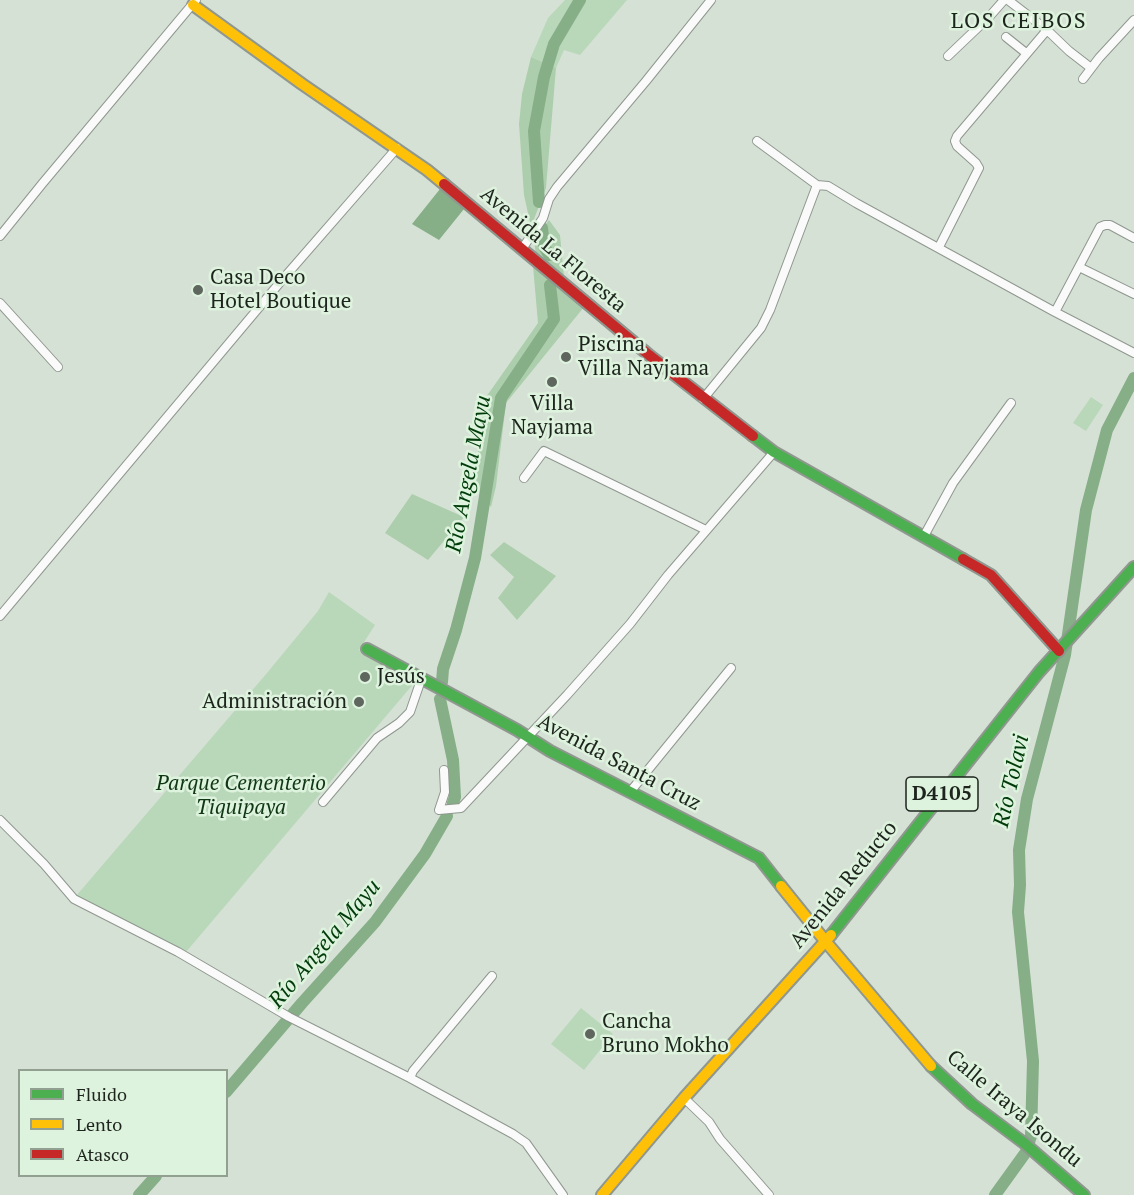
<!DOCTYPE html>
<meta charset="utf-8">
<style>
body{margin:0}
#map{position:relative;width:1134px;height:1195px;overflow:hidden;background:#d6e1d6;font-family:"PT Serif",serif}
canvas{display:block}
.legend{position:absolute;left:18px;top:1069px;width:210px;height:108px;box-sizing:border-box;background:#def3de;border:2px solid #91a091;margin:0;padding:8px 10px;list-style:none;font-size:18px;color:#1d241d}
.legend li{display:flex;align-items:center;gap:12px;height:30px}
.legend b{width:30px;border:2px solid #91a091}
</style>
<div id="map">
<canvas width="1134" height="1195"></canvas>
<ul class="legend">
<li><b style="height:8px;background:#4caf50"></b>Fluido</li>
<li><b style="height:8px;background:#ffc107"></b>Lento</li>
<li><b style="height:8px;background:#c62828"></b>Atasco</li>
</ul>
</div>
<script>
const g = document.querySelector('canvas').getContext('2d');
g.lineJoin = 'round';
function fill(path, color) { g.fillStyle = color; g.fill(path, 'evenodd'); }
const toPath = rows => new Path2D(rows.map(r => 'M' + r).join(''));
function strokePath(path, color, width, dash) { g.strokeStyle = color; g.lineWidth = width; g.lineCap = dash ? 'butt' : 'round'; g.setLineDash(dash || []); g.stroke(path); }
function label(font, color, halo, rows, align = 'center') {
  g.font = font + ' "PT Serif",serif'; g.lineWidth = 5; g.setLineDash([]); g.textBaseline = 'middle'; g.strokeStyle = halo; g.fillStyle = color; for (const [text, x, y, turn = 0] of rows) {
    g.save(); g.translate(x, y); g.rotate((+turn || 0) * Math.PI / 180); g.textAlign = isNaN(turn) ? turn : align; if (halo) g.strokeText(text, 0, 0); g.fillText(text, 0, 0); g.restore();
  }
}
fill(toPath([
 [565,0,627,0,580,55,564,50,556,68,531,57,548,18],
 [1091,397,1103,405,1086,431,1073,423],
 [329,592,375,625,359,650,415,682,186,952,76,896,267,673,318,611],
 [581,1008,613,1034,584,1070,551,1044]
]), '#b9d7b9');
fill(toPath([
 [531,57,556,68,546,188,531,227,524,195,519,124,522,94],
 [549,220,560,235,564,277,536,256,534,239],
 [533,266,584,307,506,403,496,486,491,507,474,485,484,400,538,323],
 [412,494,464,517,428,560,385,533],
 [504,542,556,576,517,620,498,598,514,577,490,555]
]), '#acceac');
fill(toPath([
 [440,189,464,209,439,240,412,224]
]), '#86ae87');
strokePath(toPath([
 [539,202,534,131,544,77,554,44,580,0],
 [542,228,544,246,549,255],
 [442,682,443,669,456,630,475,558,501,398,554,319,550,285],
 [440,699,453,760,455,797,453,803],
 [226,1092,302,1003,375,922,425,854,447,816],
 [139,1195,156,1176],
 [995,1195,1026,1152,1031,1136,1033,1061,1018,912,1020,885,1019,850,1027,799,1065,655,1086,510,1107,430,1134,378]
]), '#86ae87', 12);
const street = toPath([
 [1008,0,1047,30,1069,51,1091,68],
 [1006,37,1026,53],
 [948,56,989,17,1004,0],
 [1083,79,1099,58,1134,20],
 [757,141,817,185,828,186,856,203,1055,312,1134,353],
 [0,236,42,184,196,0],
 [939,247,979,168,976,163,957,146,955,141,957,136,1047,30],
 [522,249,543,218,549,199,557,187,646,81,711,0],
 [1079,267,1134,294],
 [0,303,58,367],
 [1055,312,1100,227,1105,225,1110,225,1134,238],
 [703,399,761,328,770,310,817,185],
 [524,478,544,451,706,530],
 [924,536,953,483,1011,403],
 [0,616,282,280,397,148],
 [444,770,445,792,439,810,461,808,567,695,630,624,668,575,774,452],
 [630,792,731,668],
 [323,802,377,738,399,723,410,712,422,677],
 [0,820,44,864,74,899,178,952,289,1017,410,1078,513,1134,526,1143,563,1195],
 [410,1078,413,1071,492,976],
 [684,1098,709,1122,720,1139,769,1195]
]);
const fast = toPath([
 [753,436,774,452,963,559],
 [367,649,517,730,550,751,759,858,781,886],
 [831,935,1039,672,1134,567],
 [931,1066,972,1104,1024,1143,1084,1195]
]);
const slow = toPath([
 [193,5,302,84,427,170,444,184],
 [781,886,826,942,931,1066],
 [602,1195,684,1098,831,935]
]);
const jam = toPath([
 [444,184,649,355,753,436],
 [963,559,991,575,1059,651]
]);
strokePath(street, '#8f978f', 10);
strokePath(fast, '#8f978f', 14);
strokePath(slow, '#8f978f', 14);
strokePath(jam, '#8f978f', 14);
strokePath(street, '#f9faf9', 8);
strokePath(fast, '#4caf50', 10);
strokePath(slow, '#ffc107', 10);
strokePath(jam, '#c62828', 10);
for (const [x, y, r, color] of [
 [198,290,6,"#5e665e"],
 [566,357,6,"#5e665e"],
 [552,382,6,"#5e665e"],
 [365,677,6,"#5e665e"],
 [359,702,6,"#5e665e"],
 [590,1034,6,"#5e665e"]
]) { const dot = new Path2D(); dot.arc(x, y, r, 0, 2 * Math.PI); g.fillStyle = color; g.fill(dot); strokePath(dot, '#def3de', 2); }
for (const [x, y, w] of [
 [942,794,72]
]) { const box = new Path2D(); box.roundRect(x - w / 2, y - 17, w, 34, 4.5); g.fillStyle = '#def3de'; g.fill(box); strokePath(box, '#1d241d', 1.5); }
label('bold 20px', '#1d241d', null, [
 ["D4105",942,794]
]);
label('21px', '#1d241d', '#def3de', [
 ["Avenida La Floresta",553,250,40],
 ["Avenida Santa Cruz",619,763,28],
 ["Avenida Reducto",844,885,-51],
 ["Calle Iraya Isondu",1014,1109,40]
]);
label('21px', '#1d241d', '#def3de', [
 ["Casa Deco",210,278],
 ["Hotel Boutique",210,302],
 ["Piscina",578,345],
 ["Villa Nayjama",578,369],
 ["Villa",552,404,"center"],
 ["Nayjama",552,428,"center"],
 ["Jesús",377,677],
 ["Administración",347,702,"right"],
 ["Cancha",602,1022],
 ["Bruno Mokho",602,1046]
], 'left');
label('italic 21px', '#103714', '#def3de', [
 ["Parque Cementerio",241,784],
 ["Tiquipaya",241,808]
]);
g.letterSpacing = '1.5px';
label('22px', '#1d241d', '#def3de', [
 ["LOS CEIBOS",1019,22]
]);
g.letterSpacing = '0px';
label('italic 22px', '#003c09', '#def3de', [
 ["Río Angela Mayu",469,474,-79],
 ["Río Tolavi",1012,781,-77],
 ["Río Angela Mayu",325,944,-50]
]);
</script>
